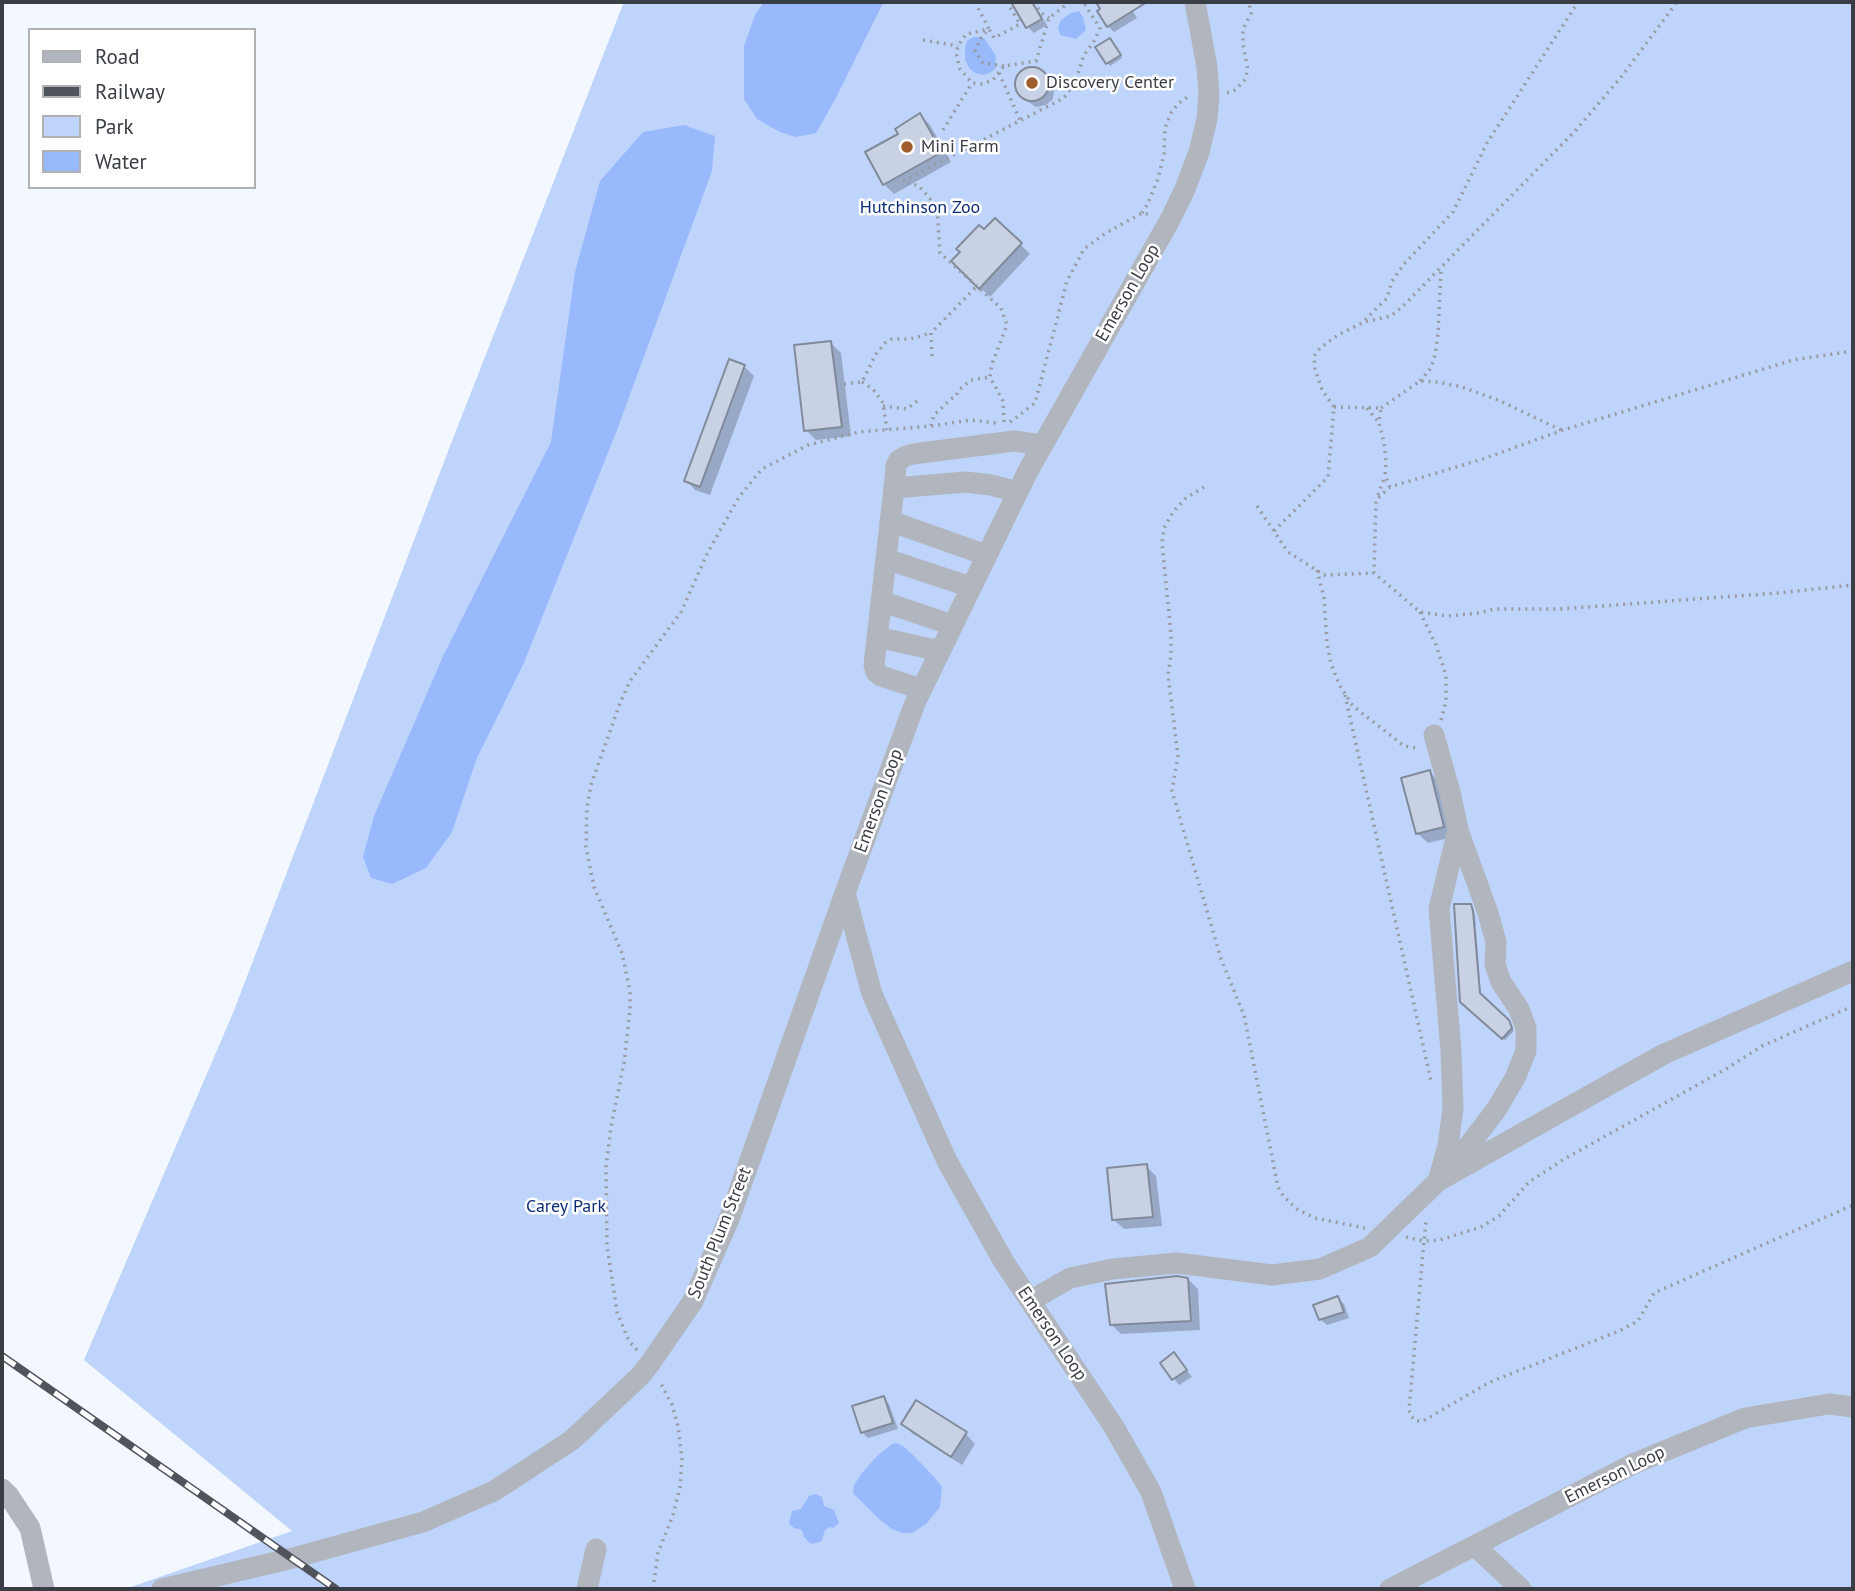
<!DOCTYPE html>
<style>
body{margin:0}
#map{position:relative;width:1855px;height:1591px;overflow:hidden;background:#f3f7ff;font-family:"PT Sans",sans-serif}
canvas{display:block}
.frame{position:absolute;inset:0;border:4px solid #393d44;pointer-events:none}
.legend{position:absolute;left:28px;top:28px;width:228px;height:161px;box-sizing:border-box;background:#fff;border:2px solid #b0b1b4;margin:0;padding:9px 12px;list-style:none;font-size:21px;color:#393d44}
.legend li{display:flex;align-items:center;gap:14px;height:35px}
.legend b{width:35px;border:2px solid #b0b1b4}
</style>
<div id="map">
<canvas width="1855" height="1591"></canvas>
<div class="frame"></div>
<ul class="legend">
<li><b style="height:9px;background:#b1b6be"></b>Road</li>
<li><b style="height:9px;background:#50545b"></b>Railway</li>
<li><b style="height:19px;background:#bfd4fa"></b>Park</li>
<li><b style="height:19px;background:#98bafc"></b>Water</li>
</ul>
</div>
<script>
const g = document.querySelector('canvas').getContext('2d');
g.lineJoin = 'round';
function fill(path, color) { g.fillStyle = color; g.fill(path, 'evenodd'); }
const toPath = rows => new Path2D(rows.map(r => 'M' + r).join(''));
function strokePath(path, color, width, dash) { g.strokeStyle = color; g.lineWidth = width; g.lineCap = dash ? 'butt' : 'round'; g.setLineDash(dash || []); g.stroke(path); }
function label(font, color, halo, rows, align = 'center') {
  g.font = font + ' "PT Sans",sans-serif'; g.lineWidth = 5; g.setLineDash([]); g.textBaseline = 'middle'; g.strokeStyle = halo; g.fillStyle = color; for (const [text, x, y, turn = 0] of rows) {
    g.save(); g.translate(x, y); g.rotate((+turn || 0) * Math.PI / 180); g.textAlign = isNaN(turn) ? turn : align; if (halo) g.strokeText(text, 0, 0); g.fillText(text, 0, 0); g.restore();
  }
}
fill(toPath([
 [624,2,1853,2,1853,1589,125,1589,292,1531,84,1360,233,1013,452,441]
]), '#bfd4fa');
fill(toPath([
 [764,2,886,2,882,5,836,98,816,133,796,137,780,132,757,119,744,99,744,46,755,15],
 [1079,11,1083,17,1086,30,1076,39,1060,35,1058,27,1061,20,1071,13],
 [973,37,980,37,985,39,996,56,995,69,990,73,982,75,975,73,970,69,965,60,965,47,967,41],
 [684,125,715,136,712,171,617,430,523,665,477,758,452,832,426,868,392,884,371,878,363,857,374,816,444,654,551,442,575,272,600,181,643,132],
 [896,1443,903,1446,913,1455,935,1478,942,1487,940,1507,926,1524,912,1533,903,1533,892,1529,879,1519,853,1493,854,1485,862,1473,878,1455,892,1444],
 [816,1494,822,1497,824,1506,834,1510,839,1523,833,1528,830,1527,825,1530,822,1540,820,1542,811,1544,804,1537,802,1530,794,1528,789,1523,792,1511,801,1509,809,1496]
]), '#98bafc');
fill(toPath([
 [1013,2,1033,2,1047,25,1034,33,1028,27],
 [1098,2,1127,2,1137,18,1114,32,1108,26],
 [1112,43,1122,58,1110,66,1098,48],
 [1032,69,1042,73,1049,80,1054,89,1053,99,1046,105,1036,107,1027,101,1020,94,1017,85,1020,75,1025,70],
 [920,115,930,125,951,162,894,194,884,184,868,153,900,134],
 [995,220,1030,254,990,297,953,261],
 [831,343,841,353,851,436,816,440,806,430],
 [730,361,745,367,754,376,710,495,695,490,686,480],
 [1430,772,1439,782,1453,837,1428,843,1418,834],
 [1470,905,1475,915,1481,997,1511,1025,1514,1031,1505,1040,1462,1001],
 [1146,1166,1156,1176,1162,1226,1124,1229,1114,1220],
 [1188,1279,1198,1289,1200,1330,1121,1334,1111,1324],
 [1337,1298,1344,1304,1349,1318,1327,1325,1320,1319],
 [1174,1354,1192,1377,1179,1385,1162,1363],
 [883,1397,889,1404,898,1429,868,1438,862,1432],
 [903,1424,966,1434,975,1444,962,1465,912,1433]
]), '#0003');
const building = toPath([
 [1011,2,1032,2,1042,19,1026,28,1011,2],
 [1096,2,1147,2,1107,27,1097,11,1100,9,1096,2],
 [1110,38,1121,55,1106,64,1095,47,1110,38],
 '1015 84a17 17 0 1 1 34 0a17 17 0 1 1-34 0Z',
 [920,113,942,152,883,185,865,152,898,134,895,129,920,113],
 [995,218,1022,243,979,289,951,261,960,252,956,249,979,225,984,229,995,218],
 [831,341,842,427,804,431,794,345,831,341],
 [729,359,745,365,700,487,684,481,729,359],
 [1430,770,1444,827,1416,834,1401,778,1430,770],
 [1454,904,1471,904,1473,911,1480,993,1509,1020,1512,1028,1502,1039,1460,1002,1454,904],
 [1147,1164,1153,1217,1112,1220,1107,1168,1147,1164],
 [1177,1276,1188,1278,1191,1321,1110,1325,1105,1284,1177,1276],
 [1338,1296,1344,1312,1319,1320,1313,1305,1338,1296],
 [1174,1352,1187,1370,1172,1380,1160,1363,1174,1352],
 [884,1396,893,1423,861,1433,852,1406,884,1396],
 [916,1400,967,1432,951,1457,901,1424,916,1400]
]);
fill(building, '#c9d2e4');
strokePath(building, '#818a9a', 2);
strokePath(toPath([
 [975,2,989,29,966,34,958,46,956,53,960,69,972,83,982,84,993,80,1004,66,1036,61,1049,18,1070,2],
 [1034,2,1040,12,1049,18],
 [923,40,958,46],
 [1004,66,983,63,975,51,982,36,989,29,994,38,1020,24,1007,2],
 [999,73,1020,120],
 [1227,93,1235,90,1244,81,1248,70,1243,45,1243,29,1251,13,1249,2],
 [943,130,972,83],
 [1142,213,1148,203,1158,179,1164,154,1165,128,1171,113,1179,103,1189,96],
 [1365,320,1387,298,1392,281,1405,263,1453,212,1487,143,1578,2],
 [1853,351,1793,360,1563,430,1486,458,1390,487,1376,500,1374,573,1420,612,1447,616,1479,613,1494,609,1560,609,1778,593,1853,585],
 [932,356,931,333,976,287],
 [1420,381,1431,368,1435,355,1438,334,1441,269],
 [862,382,873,389,883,403,887,430],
 [844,384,862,382,876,354,885,343,892,339,910,339,931,333],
 [883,406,907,409,917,401],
 [1334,407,1381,408,1379,423,1384,442,1386,462,1385,476,1390,487],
 [1367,408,1379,423],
 [1381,408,1420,381,1437,382,1462,387,1498,400,1561,430],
 [1004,422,1003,401,990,377,992,364,1007,325,1001,308,940,253,937,207,919,186,903,181,1064,98,1076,80,1084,55,1093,43,1100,28,1085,5,1079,2],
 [1010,422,1035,403,1067,281,1084,249,1106,233,1142,213,1152,215],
 [931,426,934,415,951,399,956,396,959,390,964,386,971,380,990,377],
 [1204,487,1186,498,1173,512,1164,528,1162,543,1171,634,1171,655,1168,675,1178,756,1172,791,1221,959,1244,1015,1278,1187,1284,1197,1297,1209,1315,1218,1365,1228],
 [1378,495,1385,476],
 [1257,506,1288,552,1324,575,1374,573],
 [1274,531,1328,477,1334,407,1322,390,1315,369,1314,356,1320,348,1338,335,1364,322,1391,316,1402,307,1576,130,1622,76,1677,2],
 [1317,570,1324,598,1327,643,1331,664,1340,686,1353,706,1404,746,1417,748],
 [1420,612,1436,645,1446,675,1446,701,1441,720],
 [1345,695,1431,1081],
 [1853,1006,1762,1046,1726,1069,1566,1158,1529,1182,1499,1216,1481,1227,1440,1240,1424,1241,1409,1410,1411,1416,1416,1421,1423,1421,1490,1382,1619,1331,1638,1321,1654,1293,1853,1205],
 [1406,1237,1424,1241,1426,1221],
 [637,1350,629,1341,617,1312,607,1246,606,1167,611,1127,624,1063,630,1009,630,991,622,953,594,887,586,847,587,807,591,785,620,703,630,681,681,612,708,552,739,497,762,469,808,445,859,432,931,426,971,420,996,423],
 [653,1589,658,1553,673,1515,680,1487,682,1459,678,1426,672,1405,660,1382]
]), '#979ba3', 3.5, [2, 5]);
strokePath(toPath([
 [894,488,966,482,991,485,1017,492],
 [890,521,986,555],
 [886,559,971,587],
 [881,601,952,625],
 [877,637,940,651],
 [921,689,881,676,876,672,874,665,894,488,896,466,899,460,906,456,913,454,1014,441,1042,445],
 [1434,735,1450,792,1458,829,1439,909,1451,1051,1453,1108,1448,1146,1438,1181],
 [1451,1166,1463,1153,1496,1110,1515,1078,1526,1051,1526,1028,1519,1009,1501,982,1495,964,1496,942,1488,913,1458,830],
 [1030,1301,1070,1278,1113,1269,1177,1263,1272,1275,1320,1269,1370,1247,1438,1181,1562,1111,1664,1054,1853,971],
 [2,1489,9,1496,30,1528,44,1589],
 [1475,1546,1521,1589],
 [162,1589,293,1558,423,1522,494,1491,572,1440,640,1376,649,1365,693,1301,729,1219,845,893],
 [587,1589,596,1549],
 [1185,1589,1151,1492,1114,1427,1004,1262,947,1161,872,994,845,893,915,703,1028,471,1171,218,1185,189,1199,152,1207,119,1209,95,1207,67,1195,2],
 [1390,1589,1633,1464,1745,1418,1829,1404,1853,1407]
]), '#b1b6be', 21);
const rail = toPath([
 [2,1356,336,1589]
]);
strokePath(rail, '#50545b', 8);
strokePath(rail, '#fff', 5, [16]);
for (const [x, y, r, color] of [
 [1032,83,7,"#9f5c2c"],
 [907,147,7,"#9f5c2c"]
]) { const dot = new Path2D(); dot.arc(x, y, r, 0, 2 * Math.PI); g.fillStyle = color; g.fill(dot); strokePath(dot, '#fff', 2.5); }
label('18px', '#393d44', '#fff', [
 ["Discovery Center",1046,83],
 ["Mini Farm",921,147]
], 'left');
label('18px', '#0c2c76', '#fff', [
 ["Hutchinson Zoo",920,208],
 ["Carey Park",566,1207]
]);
label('18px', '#393d44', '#fff', [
 ["Emerson Loop",1128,293,-60],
 ["Emerson Loop",879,801,-70],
 ["South Plum Street",720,1233,-68],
 ["Emerson Loop",1052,1334,56],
 ["Emerson Loop",1615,1475,-26]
]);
</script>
